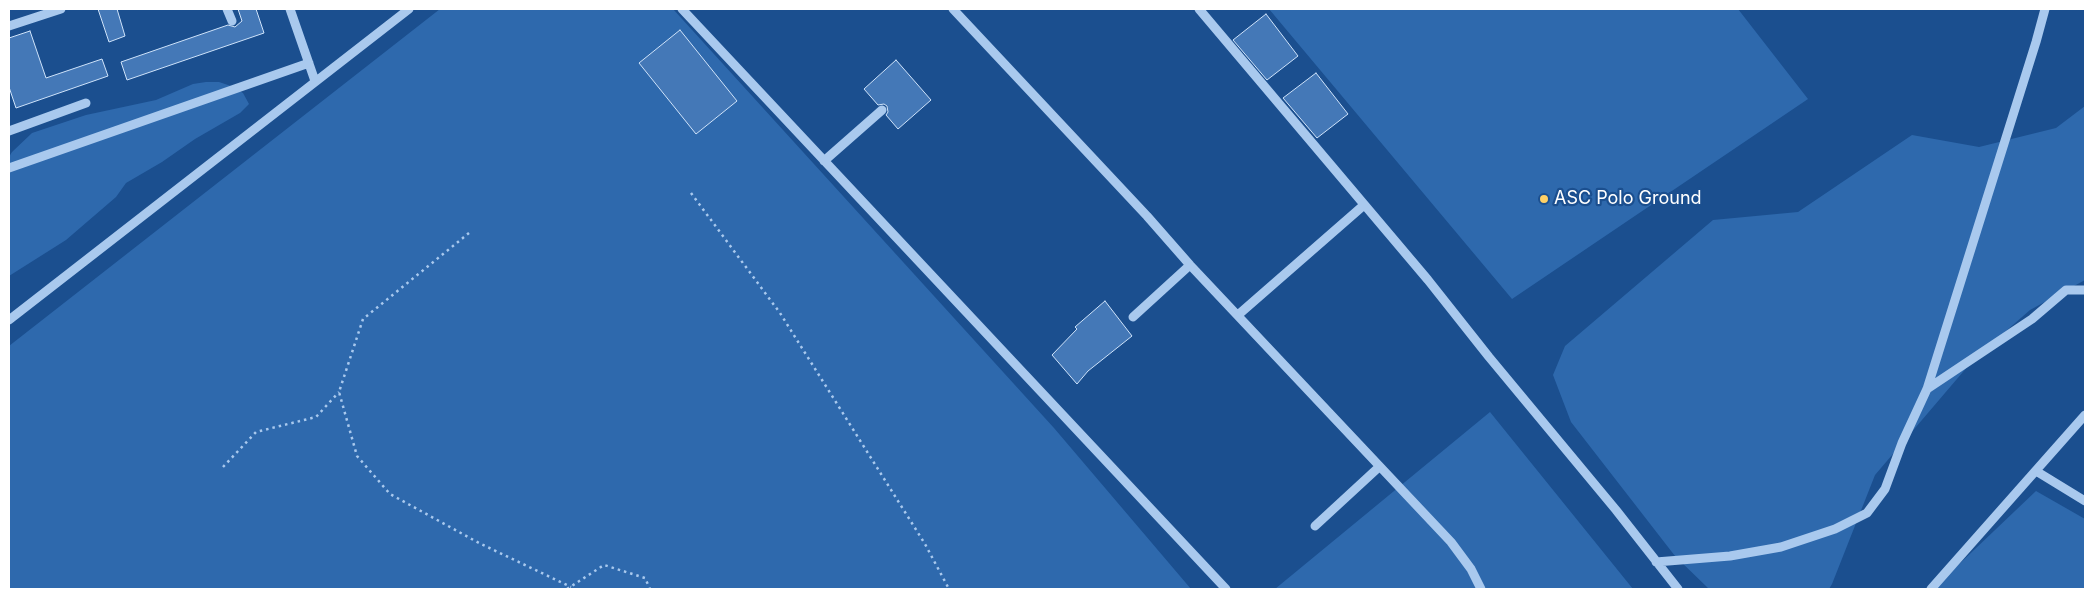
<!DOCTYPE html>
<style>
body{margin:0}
#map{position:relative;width:2094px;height:598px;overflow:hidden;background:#1b4f8f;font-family:Inter,sans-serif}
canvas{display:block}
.frame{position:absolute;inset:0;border:10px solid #fff;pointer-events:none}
</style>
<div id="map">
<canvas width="2094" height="598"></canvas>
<div class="frame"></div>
</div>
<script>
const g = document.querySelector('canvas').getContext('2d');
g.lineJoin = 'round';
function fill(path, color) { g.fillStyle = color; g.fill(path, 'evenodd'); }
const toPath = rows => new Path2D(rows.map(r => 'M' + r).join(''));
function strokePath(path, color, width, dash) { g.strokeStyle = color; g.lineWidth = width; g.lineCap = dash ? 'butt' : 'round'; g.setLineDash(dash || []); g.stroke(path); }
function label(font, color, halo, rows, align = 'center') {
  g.font = font + ' Inter,sans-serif'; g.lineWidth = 4.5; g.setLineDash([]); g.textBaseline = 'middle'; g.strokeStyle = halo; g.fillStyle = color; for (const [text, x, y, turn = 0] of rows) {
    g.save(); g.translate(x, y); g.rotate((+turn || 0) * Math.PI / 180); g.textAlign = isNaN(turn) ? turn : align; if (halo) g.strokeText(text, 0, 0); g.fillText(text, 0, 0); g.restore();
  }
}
fill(toPath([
 [440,9,673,9,1054,428,1191,589,9,589,9,346],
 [1269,9,1738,9,1808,99,1512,299],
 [206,82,219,82,231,86,243,93,249,104,240,113,195,139,162,162,126,183,116,197,66,240,9,276,9,157,12,152,32,133,86,115,156,100,193,84],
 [2085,106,2085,280,2030,310,1974,359,1875,475,1832,584,1829,589,1709,589,1675,556,1571,422,1553,375,1565,346,1713,220,1798,212,1912,135,1979,147,2056,128],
 [1490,412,1633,589,1275,589],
 [2036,491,2085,519,2085,589,1933,589]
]), '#2e69ad');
const building = toPath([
 [98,9,117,9,125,36,109,42,98,9],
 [238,9,256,9,264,33,127,80,121,62,228,25,235,27,242,21,238,9],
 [1266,14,1298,56,1267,80,1233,40,1266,14],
 [680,30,737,101,696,134,639,63,680,30],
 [30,31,46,78,102,59,108,76,16,108,9,87,9,38,30,31],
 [896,60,931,100,898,129,886,115,888,112,887,106,884,104,878,105,864,89,896,60],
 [1316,73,1348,114,1317,138,1283,98,1316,73],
 [1105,301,1132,336,1088,371,1077,384,1052,355,1077,329,1075,327,1105,301]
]);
fill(building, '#4478b7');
strokePath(building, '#cfe3fa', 1);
strokePath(toPath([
 [691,193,780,313,925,544,949,589],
 [469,233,363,319,339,392,357,456,390,494,479,543,571,587],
 [223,467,256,432,316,417,339,392],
 [567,589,604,565,645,578,650,589]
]), '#a9c9ee', 2.5, [2.5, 4]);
strokePath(toPath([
 [227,9,232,21],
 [290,9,315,81],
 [682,9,1226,589],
 [953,9,1147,216,1190,265,1451,542,1471,569,1481,589],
 [1199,9,1428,280,1489,357,1616,510,1678,589],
 [9,26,61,9],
 [9,131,86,103],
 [824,161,882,110],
 [9,168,309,63],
 [1238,315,1364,205],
 [1133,317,1190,265],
 [9,320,409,9],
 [1927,389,2032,319,2066,290,2085,290],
 [2036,471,2085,501],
 [1315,526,1379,467],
 [1656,562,1730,556,1781,547,1835,529,1867,513,1885,489,1902,443,1927,389,2036,42,2045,9],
 [1931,589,2085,415]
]), '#a9c9ee', 9);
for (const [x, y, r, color] of [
 [1544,199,5,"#ffd166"]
]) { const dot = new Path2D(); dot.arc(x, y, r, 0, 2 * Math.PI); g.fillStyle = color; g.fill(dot); strokePath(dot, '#1b4f8f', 2); }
label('18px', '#fff', '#1b4f8f', [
 ["ASC Polo Ground",1554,199]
], 'left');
</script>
